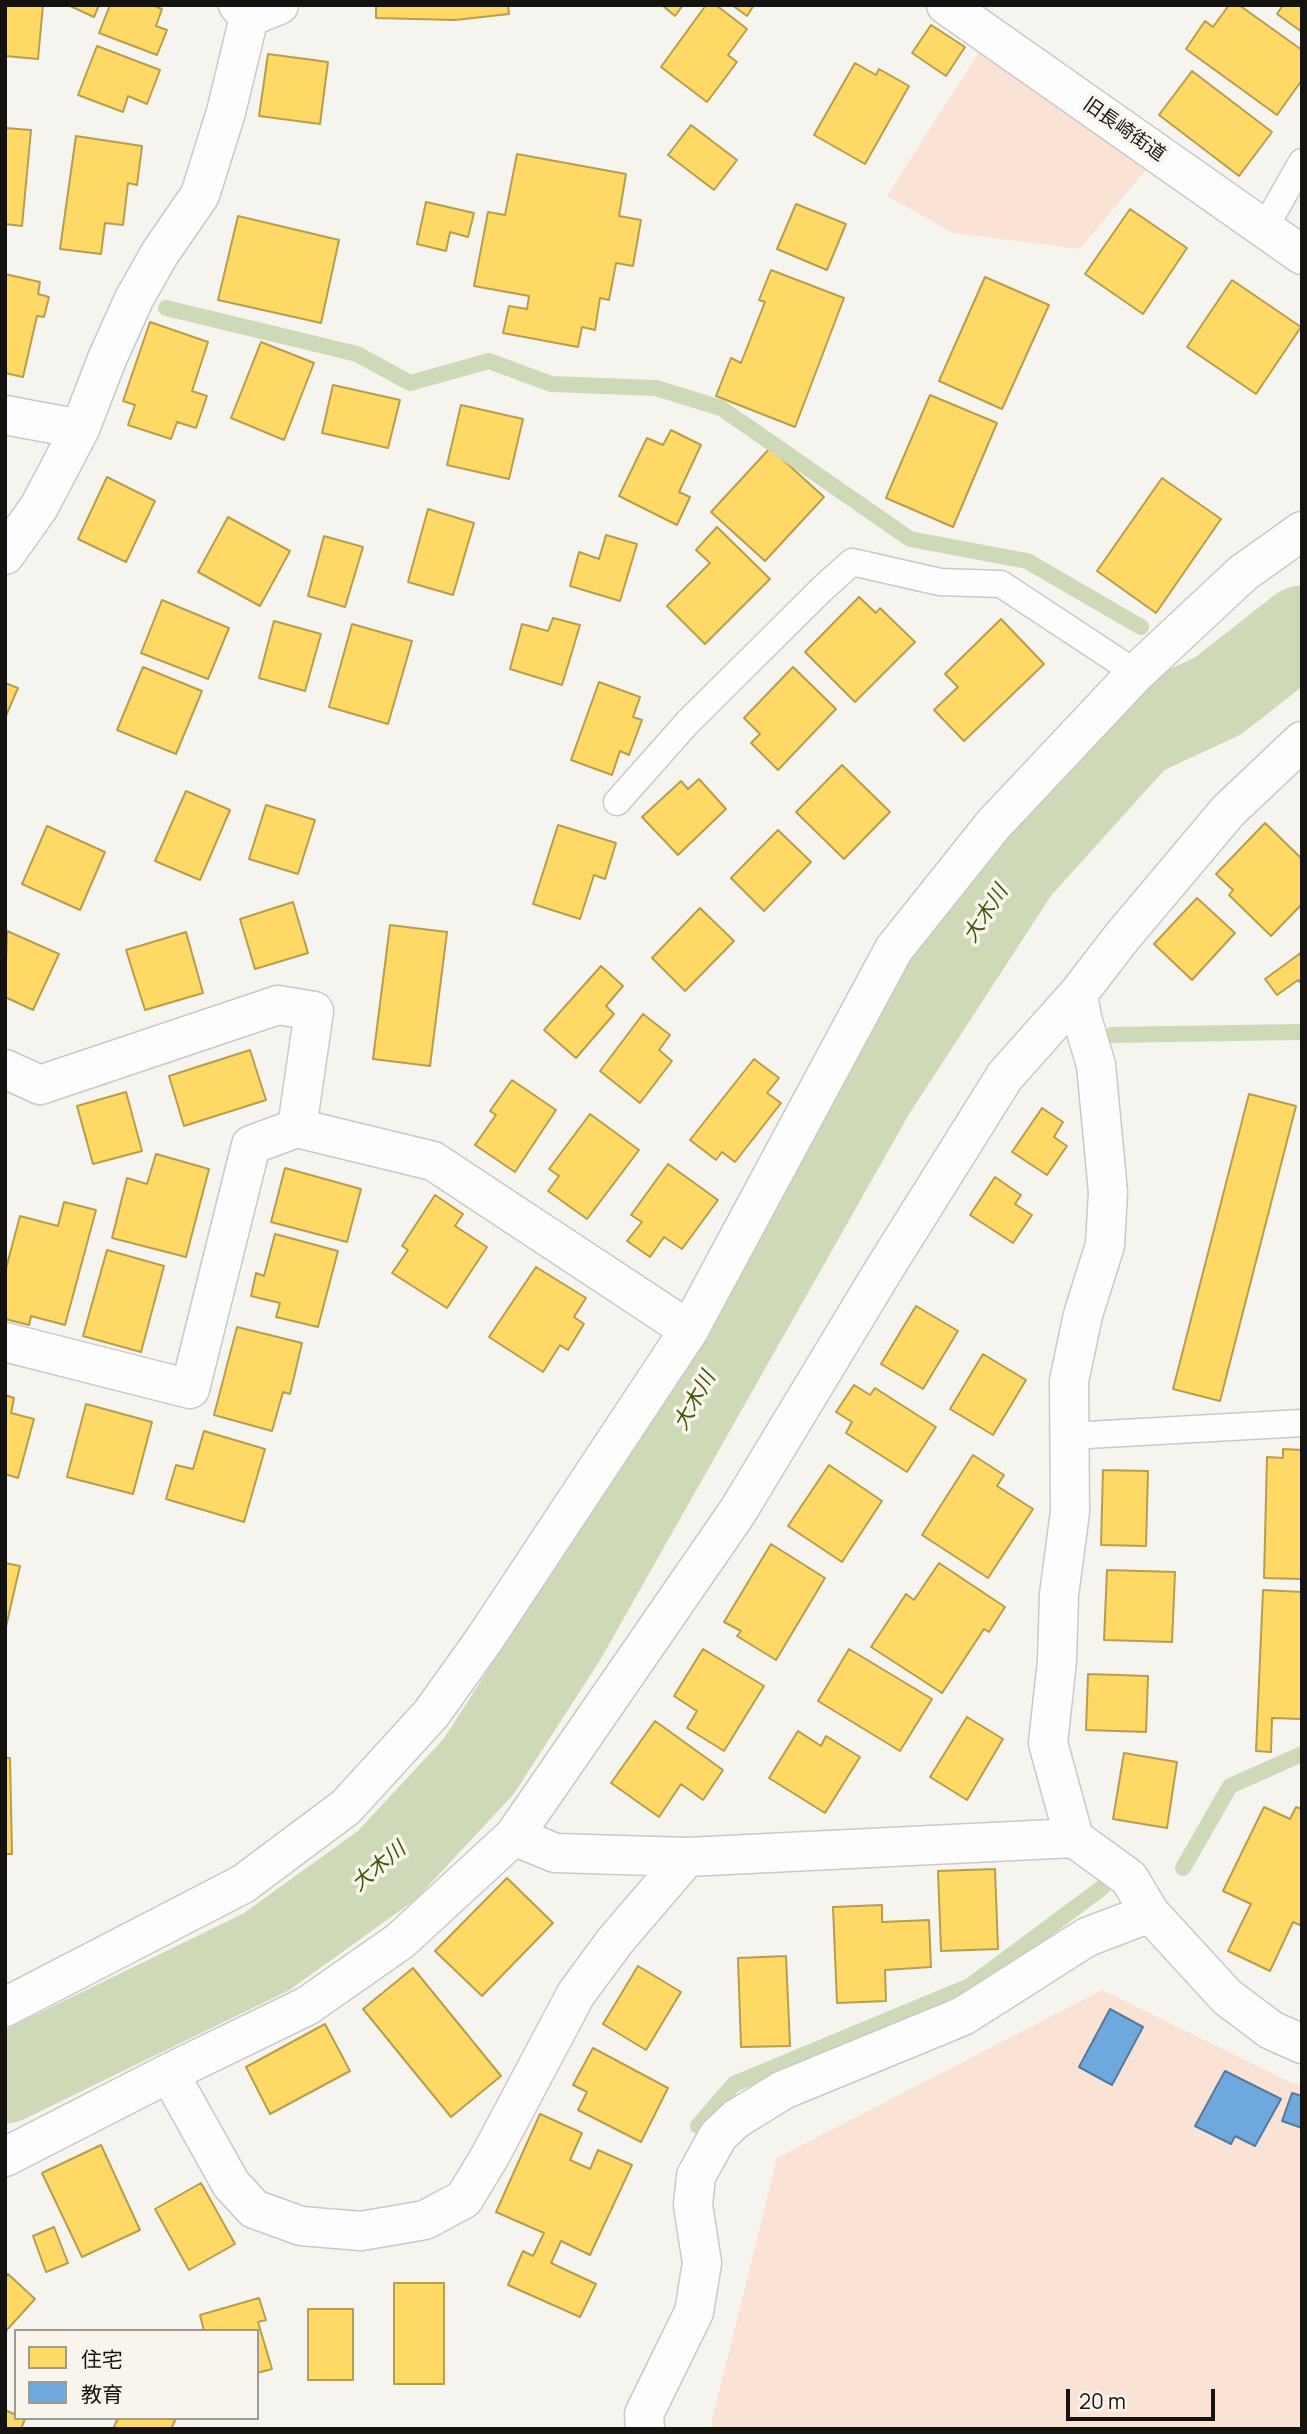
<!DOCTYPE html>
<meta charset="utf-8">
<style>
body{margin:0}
#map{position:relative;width:1307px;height:2434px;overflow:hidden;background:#f6f4ef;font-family:Manrope,"Noto Sans JP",sans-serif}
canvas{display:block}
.frame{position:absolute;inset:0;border:7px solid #141310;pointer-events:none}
.legend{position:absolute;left:14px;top:2329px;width:245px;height:91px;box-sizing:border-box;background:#f9f5ec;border:2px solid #9d9b94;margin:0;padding:9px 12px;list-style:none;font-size:21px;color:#141310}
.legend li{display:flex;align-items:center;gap:14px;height:35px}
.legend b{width:35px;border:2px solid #9d9b94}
.scale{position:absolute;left:1066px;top:2389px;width:149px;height:32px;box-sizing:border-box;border:4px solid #141310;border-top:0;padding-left:9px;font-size:21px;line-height:24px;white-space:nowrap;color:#141310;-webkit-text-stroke:5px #f9f5ec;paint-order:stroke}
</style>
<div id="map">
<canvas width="1307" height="2434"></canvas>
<div class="frame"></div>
<ul class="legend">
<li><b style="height:19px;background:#ffd966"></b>住宅</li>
<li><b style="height:19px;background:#6fa8dc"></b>教育</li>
</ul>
<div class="scale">20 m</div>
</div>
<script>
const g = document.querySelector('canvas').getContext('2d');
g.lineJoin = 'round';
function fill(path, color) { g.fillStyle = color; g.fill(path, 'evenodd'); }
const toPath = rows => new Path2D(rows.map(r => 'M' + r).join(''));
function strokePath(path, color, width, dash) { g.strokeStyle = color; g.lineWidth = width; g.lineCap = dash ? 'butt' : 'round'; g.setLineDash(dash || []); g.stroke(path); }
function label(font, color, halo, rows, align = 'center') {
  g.font = font + ' Manrope,"Noto Sans JP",sans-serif'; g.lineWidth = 7; g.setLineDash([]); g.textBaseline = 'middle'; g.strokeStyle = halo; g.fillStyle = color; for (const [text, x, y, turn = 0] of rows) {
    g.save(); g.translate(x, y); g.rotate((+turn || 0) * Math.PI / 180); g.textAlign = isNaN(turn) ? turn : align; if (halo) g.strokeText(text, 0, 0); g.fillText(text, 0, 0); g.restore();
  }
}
fill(toPath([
 [981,49,1149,166,1080,249,953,233,887,196],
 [1102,1990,1290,2082,1302,2085,1302,2429,710,2429,777,2158]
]), '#fae2d4');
const homes = toPath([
 [5,5,43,5,38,59,5,56,5,5],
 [68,5,99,5,94,17,68,5],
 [110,5,152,5,162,9,156,26,167,30,157,55,99,33,110,5],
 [376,5,508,5,509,14,455,20,376,18,376,5],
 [662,5,683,5,675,16,662,5],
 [706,5,716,5,747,29,728,55,737,62,707,102,661,67,706,5],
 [732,5,754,5,747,16,732,5],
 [1229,5,1239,5,1302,50,1302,80,1277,115,1186,49,1205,21,1213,27,1229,5],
 [1283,5,1302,5,1302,32,1277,14,1283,5],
 [931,25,965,47,946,76,912,53,931,25],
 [97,46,160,70,147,104,128,96,123,112,78,95,97,46],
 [268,54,328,62,320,124,259,116,268,54],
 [855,63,876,75,879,69,909,86,865,164,814,135,855,63],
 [1192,71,1272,132,1239,176,1159,115,1192,71],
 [691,125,737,160,714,190,668,155,691,125],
 [5,128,31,130,22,226,5,224,5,128],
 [76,136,142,146,137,185,128,183,123,225,105,223,101,254,60,249,76,136],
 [517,154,626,174,619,216,641,220,633,266,616,263,609,300,600,298,595,330,582,327,578,347,503,333,509,306,527,309,529,296,474,286,488,212,505,215,517,154],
 [426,202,474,213,468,237,450,232,446,251,417,244,426,202],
 [796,204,846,224,827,270,777,249,796,204],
 [1130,209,1187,248,1143,314,1085,274,1130,209],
 [238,216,339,240,321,323,218,300,238,216],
 [771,270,844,298,795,427,716,396,731,358,741,363,765,302,759,300,771,270],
 [5,274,40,282,38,294,49,297,44,317,37,316,23,377,5,373,5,274],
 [985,277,1049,305,1002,409,939,381,985,277],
 [1232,280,1301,327,1256,394,1187,347,1232,280],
 [150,322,208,342,192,391,207,396,196,428,177,422,171,439,128,425,135,405,123,401,150,322],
 [261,342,314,363,284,440,231,418,261,342],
 [333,385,400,400,388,448,322,433,333,385],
 [930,395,997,423,953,527,886,498,930,395],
 [461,405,523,419,509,479,447,465,461,405],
 [671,430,701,445,679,492,690,497,677,525,619,496,647,438,663,445,671,430],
 [770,448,824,497,765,561,711,512,770,448],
 [107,477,155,501,126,562,78,539,107,477],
 [1162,478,1221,519,1156,613,1097,571,1162,478],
 [428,509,474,523,453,595,408,582,428,509],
 [228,517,290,551,260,606,198,572,228,517],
 [717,527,770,579,705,644,667,606,710,563,696,550,717,527],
 [606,535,637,544,620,601,570,586,579,552,599,559,606,535],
 [324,536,363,547,345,607,308,596,324,536],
 [859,597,876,613,880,608,915,642,855,702,805,652,859,597],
 [162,600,229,628,208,679,141,653,162,600],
 [553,618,580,625,562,685,510,669,522,624,548,631,553,618],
 [1001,619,1044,664,964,741,934,710,958,687,945,674,1001,619],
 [274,621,321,634,305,691,259,678,274,621],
 [352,624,412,641,388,724,329,707,352,624],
 [143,667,202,691,176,754,117,730,143,667],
 [793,667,836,709,778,770,751,743,760,734,744,718,793,667],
 [599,682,640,697,633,717,642,720,629,755,620,751,612,775,571,760,599,682],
 [5,683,18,688,5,718,5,683],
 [842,765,890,812,844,859,796,812,842,765],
 [699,779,726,809,678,855,642,817,681,781,688,789,699,779],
 [186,791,230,810,200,880,155,861,186,791],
 [266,805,315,820,298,874,249,859,266,805],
 [1265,823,1302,859,1302,904,1271,936,1229,895,1233,890,1216,874,1265,823],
 [558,825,616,843,605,879,594,875,580,919,533,904,558,825],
 [47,826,105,852,80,910,22,884,47,826],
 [778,830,811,862,764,911,731,878,778,830],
 [1197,898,1235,933,1192,980,1154,944,1197,898],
 [293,902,308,953,255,969,240,919,293,902],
 [700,908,734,941,685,991,652,958,700,908],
 [390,925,447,932,430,1066,373,1059,390,925],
 [7,931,59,954,33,1010,5,997,7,931],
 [186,932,203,993,145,1010,126,950,186,932],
 [1302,952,1302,984,1298,980,1277,995,1265,979,1302,952],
 [601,966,623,986,606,1006,614,1014,576,1058,544,1030,601,966],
 [643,1014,670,1035,659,1050,672,1061,640,1103,600,1071,643,1014],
 [250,1050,266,1100,184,1126,169,1076,250,1050],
 [754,1059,779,1078,767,1093,781,1103,735,1162,722,1152,716,1160,690,1140,754,1059],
 [512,1080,556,1110,515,1172,475,1145,496,1115,490,1111,512,1080],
 [126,1092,142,1151,93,1164,77,1106,126,1092],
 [1249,1094,1296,1106,1220,1401,1173,1389,1249,1094],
 [1042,1108,1063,1122,1054,1137,1067,1146,1047,1175,1012,1152,1042,1108],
 [590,1114,639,1150,587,1219,548,1191,559,1176,549,1169,590,1114],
 [156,1154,209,1169,186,1257,112,1238,127,1178,147,1184,156,1154],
 [668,1164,718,1200,682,1249,664,1237,650,1257,627,1241,642,1222,631,1215,668,1164],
 [285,1168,361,1189,347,1242,271,1222,285,1168],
 [995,1177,1021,1195,1015,1204,1032,1215,1013,1243,970,1215,995,1177],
 [435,1195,463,1214,455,1226,487,1247,447,1308,392,1273,408,1250,402,1246,435,1195],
 [64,1202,96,1210,65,1325,31,1316,29,1325,5,1319,5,1272,20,1216,58,1226,64,1202],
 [275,1234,338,1251,318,1327,276,1317,280,1303,251,1296,256,1273,264,1276,275,1234],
 [107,1250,164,1266,141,1352,83,1336,107,1250],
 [536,1267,586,1298,574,1317,584,1324,568,1350,560,1345,543,1372,489,1337,536,1267],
 [916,1306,958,1331,923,1389,881,1364,916,1306],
 [237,1327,302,1343,290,1394,283,1392,272,1431,214,1415,237,1327],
 [983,1354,1026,1380,993,1435,950,1409,983,1354],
 [854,1385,870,1395,875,1388,936,1427,907,1472,846,1433,852,1422,836,1412,854,1385],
 [5,1395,14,1398,11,1413,34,1419,18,1478,5,1474,5,1395],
 [86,1404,152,1422,133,1494,67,1477,86,1404],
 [204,1431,265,1449,244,1522,166,1499,176,1465,193,1469,204,1431],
 [1283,1449,1302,1450,1302,1579,1264,1578,1267,1457,1283,1458,1283,1449],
 [973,1455,1004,1475,997,1486,1033,1509,988,1578,922,1535,973,1455],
 [829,1465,882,1501,842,1562,788,1526,829,1465],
 [1103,1470,1148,1471,1146,1546,1101,1545,1103,1470],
 [771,1544,825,1578,776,1660,737,1636,741,1631,724,1622,771,1544],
 [5,1563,20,1566,5,1631,5,1563],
 [939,1563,1005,1607,989,1632,984,1629,942,1693,871,1647,906,1594,914,1600,939,1563],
 [1107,1570,1175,1572,1172,1642,1104,1640,1107,1570],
 [1263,1590,1302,1592,1302,1719,1272,1718,1271,1752,1256,1751,1263,1590],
 [703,1649,764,1686,724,1751,687,1728,697,1711,674,1696,703,1649],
 [849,1649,932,1699,900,1751,818,1701,849,1649],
 [1088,1674,1148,1676,1146,1732,1086,1730,1088,1674],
 [967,1717,1003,1739,967,1800,930,1777,967,1717],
 [655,1721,723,1770,703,1800,681,1784,659,1817,611,1783,655,1721],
 [798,1731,821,1746,826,1736,860,1757,825,1813,769,1778,798,1731],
 [1124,1753,1177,1762,1167,1828,1113,1819,1124,1753],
 [5,1758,10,1758,12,1854,5,1854,5,1758],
 [1264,1807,1290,1819,1296,1807,1302,1809,1302,1926,1293,1922,1270,1971,1228,1951,1251,1904,1223,1891,1264,1807],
 [995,1869,998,1949,941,1951,938,1871,995,1869],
 [507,1878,553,1923,482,1996,435,1951,507,1878],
 [882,1905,882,1922,929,1920,931,1967,885,1970,886,2001,837,2003,833,1907,882,1905],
 [786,1956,790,2046,741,2047,738,1958,786,1956],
 [638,1966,681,1992,646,2050,603,2024,638,1966],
 [413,1968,501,2076,451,2117,363,2009,413,1968],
 [325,2024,350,2071,270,2114,246,2067,325,2024],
 [593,2048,668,2088,641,2142,578,2110,587,2092,573,2085,593,2048],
 [540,2114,582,2133,570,2160,590,2169,598,2150,632,2165,590,2255,561,2241,551,2263,596,2284,580,2317,508,2285,523,2251,533,2256,544,2233,496,2212,540,2114],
 [101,2145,140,2230,82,2257,42,2173,101,2145],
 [201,2183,235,2244,189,2270,155,2209,201,2183],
 [54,2227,68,2263,46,2272,33,2236,54,2227],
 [8,2274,35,2299,5,2332,5,2277,8,2274],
 [394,2283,444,2283,444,2384,394,2384,394,2283],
 [259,2298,266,2320,258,2322,272,2369,257,2373,257,2331,204,2331,200,2315,259,2298],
 [308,2309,353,2309,353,2380,308,2380,308,2309],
 [5,2410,16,2415,16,2418,25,2419,21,2429,5,2429,5,2410],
 [118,2418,176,2418,171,2429,113,2429,118,2418]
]);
fill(homes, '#ffd966');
strokePath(homes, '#b89e4c', 2);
const schools = toPath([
 [1110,2009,1143,2027,1112,2085,1079,2067,1110,2009],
 [1225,2071,1281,2099,1255,2146,1235,2136,1231,2144,1195,2126,1225,2071],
 [1292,2093,1302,2096,1302,2128,1282,2121,1292,2093]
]);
fill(schools, '#6fa8dc');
strokePath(schools, '#547b9f', 2);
strokePath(toPath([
 [166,308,357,354,410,383,489,361,551,384,656,388,721,408,910,539,1027,561,1141,627],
 [1111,1035,1302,1032],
 [1183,1868,1230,1786,1302,1754],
 [698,2126,734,2084,970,1986,1103,1887]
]), '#cedab7', 16);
strokePath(toPath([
 [5,2079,266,1952,387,1865,479,1766,562,1637,871,1091,1016,868,1138,733,1218,696,1302,630]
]), '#cedab7', 89);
const lane = toPath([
 [1264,229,1302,162],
 [617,802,687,723,821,590,852,562,940,582,1001,584,1136,673],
 [1069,1436,1302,1423]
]);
const street = toPath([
 [946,5,1302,255],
 [249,17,279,5],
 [5,415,80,429,107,359,134,299,160,253,200,195,226,112,249,17,238,5],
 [5,555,39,507,80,429],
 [5,1069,40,1085,278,1005,314,1011,297,1128],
 [5,1342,190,1389,251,1145,297,1128,433,1161,689,1330],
 [514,1836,555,1853,687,1857,1074,1838,1129,1878,1150,1913,1227,1997,1271,2030,1302,2044],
 [1074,1838,1048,1743,1057,1661,1059,1595,1070,1512,1069,1381,1083,1315,1105,1245,1108,1192,1096,1065,1082,1018,1078,994],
 [5,2007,243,1884,346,1807,431,1714,484,1640,689,1330,894,949,993,825,1136,673,1243,573,1302,531],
 [169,2073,231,2184,254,2209,301,2226,361,2231,425,2220,464,2199,490,2156,576,1994,615,1941,687,1857],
 [5,2157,169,2073,307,2006,400,1941,514,1836,738,1511,883,1271,1005,1076,1078,994,1122,937,1228,811,1302,741],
 [645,2429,644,2414,694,2312,702,2263,693,2205,696,2176,718,2136,736,2119,783,2090,963,2016,1087,1937,1150,1913]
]);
strokePath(lane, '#cac9c5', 29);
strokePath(street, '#cac9c5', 41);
strokePath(lane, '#fefdfd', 26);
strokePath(street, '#fefdfd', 38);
label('19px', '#141310', '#f9f5ec', [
 ["旧長崎街道",1124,130,35]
]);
label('italic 21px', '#41540b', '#f9f5ec', [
 ["大木川",986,914,-57],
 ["大木川",695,1401,-61],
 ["大木川",379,1867,-40]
]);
</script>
